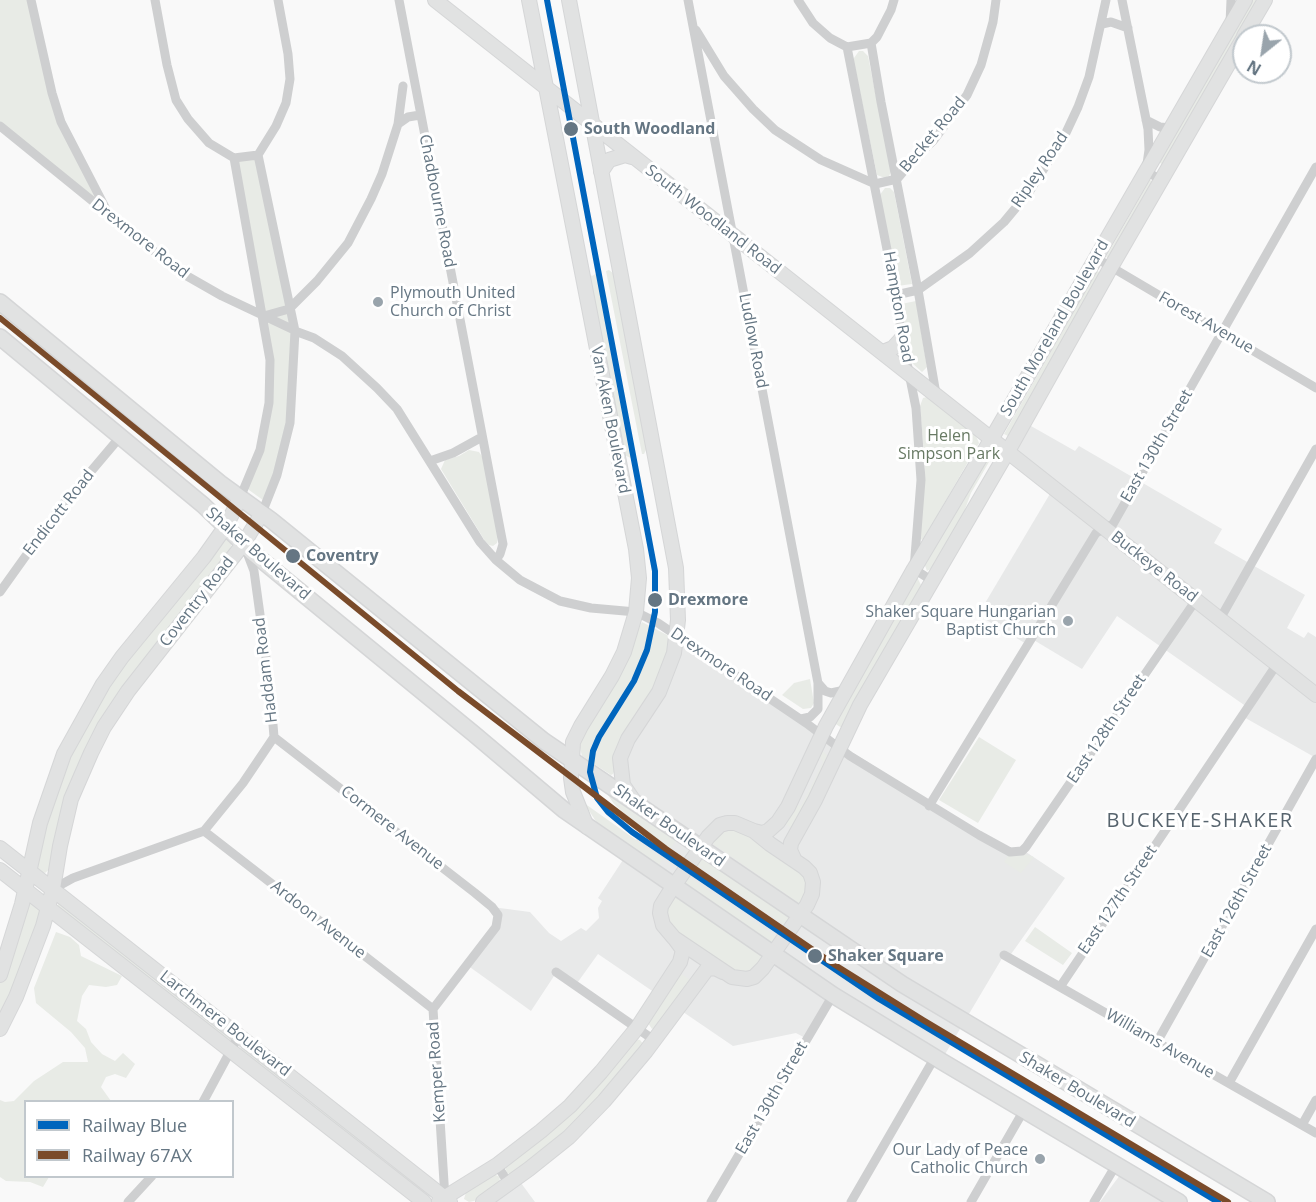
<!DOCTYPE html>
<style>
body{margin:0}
#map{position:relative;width:1316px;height:1202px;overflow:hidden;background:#f9f9f9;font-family:"Open Sans",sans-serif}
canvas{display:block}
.legend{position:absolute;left:24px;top:1100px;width:210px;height:78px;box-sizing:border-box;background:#fff;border:2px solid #c1c8cd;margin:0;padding:8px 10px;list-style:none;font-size:18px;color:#657683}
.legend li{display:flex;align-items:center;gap:12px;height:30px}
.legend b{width:30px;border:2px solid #c1c8cd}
.north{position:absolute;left:1232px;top:24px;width:60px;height:60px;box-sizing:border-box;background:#fff;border:2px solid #c1c8cd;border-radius:50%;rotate:210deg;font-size:16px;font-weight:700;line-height:24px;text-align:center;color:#657683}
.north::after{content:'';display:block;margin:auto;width:21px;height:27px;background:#99a4ac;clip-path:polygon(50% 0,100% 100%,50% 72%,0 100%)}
</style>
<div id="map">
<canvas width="1316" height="1202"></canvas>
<ul class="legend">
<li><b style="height:8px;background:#0065bd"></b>Railway Blue</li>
<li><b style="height:8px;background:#7a4b2a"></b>Railway 67AX</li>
</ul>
<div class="north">N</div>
</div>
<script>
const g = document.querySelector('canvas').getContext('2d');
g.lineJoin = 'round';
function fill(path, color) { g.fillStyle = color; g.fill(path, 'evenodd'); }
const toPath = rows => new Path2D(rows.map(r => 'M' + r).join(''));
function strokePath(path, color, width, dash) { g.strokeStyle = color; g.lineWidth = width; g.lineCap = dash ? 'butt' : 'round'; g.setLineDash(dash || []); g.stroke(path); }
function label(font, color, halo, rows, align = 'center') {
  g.font = font + ' "Open Sans",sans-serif'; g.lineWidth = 6; g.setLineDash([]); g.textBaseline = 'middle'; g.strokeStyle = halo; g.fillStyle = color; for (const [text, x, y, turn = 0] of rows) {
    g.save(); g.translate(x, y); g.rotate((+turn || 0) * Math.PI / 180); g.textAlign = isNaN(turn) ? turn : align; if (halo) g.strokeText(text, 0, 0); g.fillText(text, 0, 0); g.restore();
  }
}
fill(toPath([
 [1024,422,1075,451,1079,446,1222,529,1214,543,1305,595,1287,628,1304,638,1308,632,1316,637,1316,758,1242,716,1247,707,1117,616,1082,669,1032,639,1028,645,978,615,1054,487,1008,451],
 [677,635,806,723,1010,852,1023,850,1065,878,1009,957,1004,955,941,1061,833,995,807,1039,796,1033,733,1046,598,954,575,986,556,973,531,1011,467,965,496,926,492,907,530,912,549,933,561,941,581,928,586,931,599,918,598,908,602,901,598,898,653,814,635,801,620,771],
 [1120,1175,1129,1182,1165,1202,1100,1202],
 [521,1183,535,1202,493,1202]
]), '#e8e9e9');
fill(toPath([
 [0,0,31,0,52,93,110,216,0,126],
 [1250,0,1259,0,1164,165,1158,162],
 [859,51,863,51,868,56,891,172,889,176,885,178,877,175,854,63,854,58],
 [258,155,294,330,290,423,267,503,249,490,246,483,260,450,270,360,234,158],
 [1150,180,1154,182,1110,259,1106,257],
 [885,188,890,188,894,192,912,284,897,286,879,196],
 [609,270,618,277,650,452,646,450,644,454,642,454,606,271],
 [1097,271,1101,273,1008,436,1004,434],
 [589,273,592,276,597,273,633,459,620,453],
 [916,301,927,367,922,372,912,363,901,304],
 [927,397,975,433,979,443,923,540,920,539,925,468,920,406,923,398],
 [469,450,479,452,483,458,498,537,497,543,493,546,489,545,485,541,441,469,445,460,459,456],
 [989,452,993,455,971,493,964,512,932,568,927,571,924,563],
 [226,537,230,538,233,541,229,551,204,586,118,699,51,868,45,873,36,870,39,845,57,780,104,689],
 [917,577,921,585,919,590,842,728,834,723],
 [642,622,667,635,670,638,671,643,656,683,613,774,611,775,582,756,580,748,581,738],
 [810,679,814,703,811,708,803,709,782,695,794,683],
 [979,737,1016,760,978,823,939,800],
 [821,751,824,752,828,757,804,812,793,829,783,822,795,804,801,806,809,791,823,762,819,755],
 [604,789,678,838,670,849,638,826,614,804],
 [584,803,663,859,656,869,601,829],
 [722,829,739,829,803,872,808,889,800,904,710,842],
 [1009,854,1024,854,1034,857,1021,873,1004,862],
 [701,857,706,857,790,915,791,919,786,926,694,863],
 [686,875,778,938,771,945,683,883],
 [673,896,763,956,758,967,750,972,741,973,732,970,676,932,668,923,665,913],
 [58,901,233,1034,231,1041,229,1042,58,909],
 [29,903,41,907,42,914,0,1020,0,982],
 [1035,927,1072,953,1063,965,1025,941],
 [56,932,70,937,79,945,81,956,122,976,117,985,106,987,89,985,82,996,77,1021,86,1029,91,1042,102,1054,115,1061,123,1053,135,1064,126,1078,115,1074,106,1077,101,1087,111,1101,26,1102,26,1176,49,1177,43,1187,30,1182,6,1181,0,1177,0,1100,5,1102,14,1101,34,1081,63,1062,88,1062,85,1048,71,1032,36,1003,34,988],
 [680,973,690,980,657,1027,652,1029,648,1023],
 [635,1039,640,1040,644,1045,575,1124,512,1175,507,1173,505,1167,507,1164],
 [242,1046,426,1190,424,1192,422,1193,240,1050],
 [494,1174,500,1177,499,1184,474,1201,469,1202,464,1199,466,1192]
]), '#e8ebe6');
const secondary = toPath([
 [435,0,1316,695],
 [529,0,636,549,639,578,636,612,624,652,612,676,581,726,573,742,571,778,573,792,587,827],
 [569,0,676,568,678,620,674,653,659,692,628,739,620,758,623,785,634,801],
 [1244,36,1265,0],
 [601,172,609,160,625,155,632,157],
 [883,352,893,348,902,338],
 [727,823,735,823,754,831,770,844,804,867,810,873,813,882,812,894,807,905,763,968,754,977,747,979,732,977,674,938,663,925,660,913,661,906,669,893,708,837,720,825,727,823],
 [754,831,762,833,768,831,778,822,788,807,826,726,914,569,992,438,1245,0],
 [0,848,450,1202],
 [795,861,790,850,791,843,815,800,860,705,1012,444,1111,267,1244,37],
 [0,870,424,1202],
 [0,975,22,904,40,823,64,754,103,684,122,657,204,557,226,526,240,498],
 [0,1029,16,997,43,926,53,889,60,846,71,799,91,753,104,727,128,691,244,543,262,513],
 [439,1201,497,1165,541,1131,570,1106,601,1072,637,1028,680,962,683,950,675,939],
 [483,1202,529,1169,569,1137,604,1101,646,1051,707,969,715,968,723,972]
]);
const primary = toPath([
 [0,302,220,483,271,520,544,741,902,984,1267,1202],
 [0,337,203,505,253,553,474,734,564,810,833,995,941,1061,1179,1202]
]);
strokePath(secondary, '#d5d6d7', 16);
strokePath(primary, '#d5d6d7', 18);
strokePath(toPath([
 [31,0,52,93,61,122,107,211],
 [155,0,167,65,176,100,188,119,209,143,234,158],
 [399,0,503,544,500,554,496,560],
 [688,0,818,683,818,709,810,717,801,719],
 [798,0,813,23,830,38,847,47],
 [1122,0,1148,129,1149,150,1146,171,1161,180],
 [1102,24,1111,22,1128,28],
 [1230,24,1231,0],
 [696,30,724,76,753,109,775,130,821,160,875,184,897,179,913,160,933,141,967,95,981,65,993,22,996,0],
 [871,43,881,102,918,290,936,394],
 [847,47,896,295,902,338,916,408,921,480,914,569,931,580],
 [847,47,871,43,877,37,891,10,894,0],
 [1146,120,1160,127,1171,128],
 [398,124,408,117,420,115],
 [0,126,180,272,222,296,294,330],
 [258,155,295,331,290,423,277,475,262,513],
 [234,158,270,360,269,403,260,450,240,498],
 [234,158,258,155,276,126,286,103,290,79,288,54,278,0],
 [1096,258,1316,388],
 [896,295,918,290,970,253,1004,222,1029,192,1064,137,1078,107,1089,77,1106,0],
 [264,316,289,309,317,281,348,243,371,199,382,174,398,124,403,86],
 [295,331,314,338,342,356,377,388,397,409,480,542,496,560,520,580,560,601,591,608,636,612,658,623,806,723,850,756,979,835,1010,852,1022,851,1026,847,1196,600],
 [430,461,453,453,482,437],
 [0,592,60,508,120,437],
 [1220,619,1316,449],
 [818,683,825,691,831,693,845,690],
 [274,737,475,893,492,907,498,915,496,927,433,1009,445,1198],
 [929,806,1096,533,1113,524,1316,167],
 [204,831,433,1009],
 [53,889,73,878,204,831,243,783,274,737,270,687,254,571,246,550],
 [1004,955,1316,1133],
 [556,972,654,1040],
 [1060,987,1277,664],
 [1157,1042,1316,759],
 [1229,1083,1316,929],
 [203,1102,239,1035],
 [1302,1125,1316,1100],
 [497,1165,509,1184],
 [128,1202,152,1176],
 [711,1202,833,995],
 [851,1202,935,1057],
 [971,1202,1024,1110],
 [1094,1202,1116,1165]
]), '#cecfd0', 9);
strokePath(secondary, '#e1e2e2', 14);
strokePath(primary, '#e1e2e2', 15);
strokePath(toPath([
 [547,0,655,571,655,612,647,650,634,681,599,737,593,751,590,772,597,798,608,812,632,832,879,999,1218,1202]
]), '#0065bd', 6);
strokePath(toPath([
 [0,318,458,691,666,849,835,965,923,1020,1228,1202]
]), '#7a4b2a', 6);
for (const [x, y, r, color] of [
 [571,129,8,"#657683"],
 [378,302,6,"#99a4ac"],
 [293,556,8,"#657683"],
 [655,600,8,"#657683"],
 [1068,621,6,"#99a4ac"],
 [815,956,8,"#657683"],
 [1040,1159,6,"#99a4ac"]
]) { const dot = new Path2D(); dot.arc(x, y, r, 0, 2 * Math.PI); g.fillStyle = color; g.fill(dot); strokePath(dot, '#fff', 2); }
label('bold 16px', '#657683', '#fff', [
 ["South Woodland",584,129],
 ["Coventry",306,556],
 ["Drexmore",668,600],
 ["Shaker Square",828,956]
], 'left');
label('16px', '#657683', '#fff', [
 ["Becket Road",933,135,-50],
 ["Ripley Road",1040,170,-56],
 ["Chadbourne Road",437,201,79],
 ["South Woodland Road",713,220,38],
 ["Drexmore Road",140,239,38],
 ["Hampton Road",898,307,80],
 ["Forest Avenue",1206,323,30],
 ["South Moreland Boulevard",1055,328,-60],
 ["Ludlow Road",753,341,79],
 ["Van Aken Boulevard",610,420,79],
 ["East 130th Street",1157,446,-60],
 ["Endicott Road",59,513,-52],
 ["Shaker Boulevard",258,554,41],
 ["Buckeye Road",1154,567,38],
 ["Coventry Road",197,602,-52],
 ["Drexmore Road",721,665,34],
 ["Haddam Road",266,670,-97],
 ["East 128th Street",1107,729,-56],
 ["Shaker Boulevard",669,826,35],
 ["Cormere Avenue",392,828,38],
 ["East 127th Street",1118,900,-56],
 ["East 126th Street",1237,901,-61],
 ["Ardoon Avenue",318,920,38],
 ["Larchmere Boulevard",225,1024,38],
 ["Williams Avenue",1160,1044,30],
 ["Kemper Road",437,1072,-94],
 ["Shaker Boulevard",1077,1090,31],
 ["East 130th Street",772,1098,-60]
]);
label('16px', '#657683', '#fff', [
 ["Plymouth United",390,293,"left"],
 ["Church of Christ",390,311,"left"],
 ["Shaker Square Hungarian",1056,612],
 ["Baptist Church",1056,630],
 ["Our Lady of Peace",1028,1150],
 ["Catholic Church",1028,1168]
], 'right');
label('16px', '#687a64', '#fff', [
 ["Helen",949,436],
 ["Simpson Park",949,454]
]);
g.letterSpacing = '1.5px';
label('20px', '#57646e', '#fff', [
 ["BUCKEYE-SHAKER",1200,821]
]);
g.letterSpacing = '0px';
</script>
